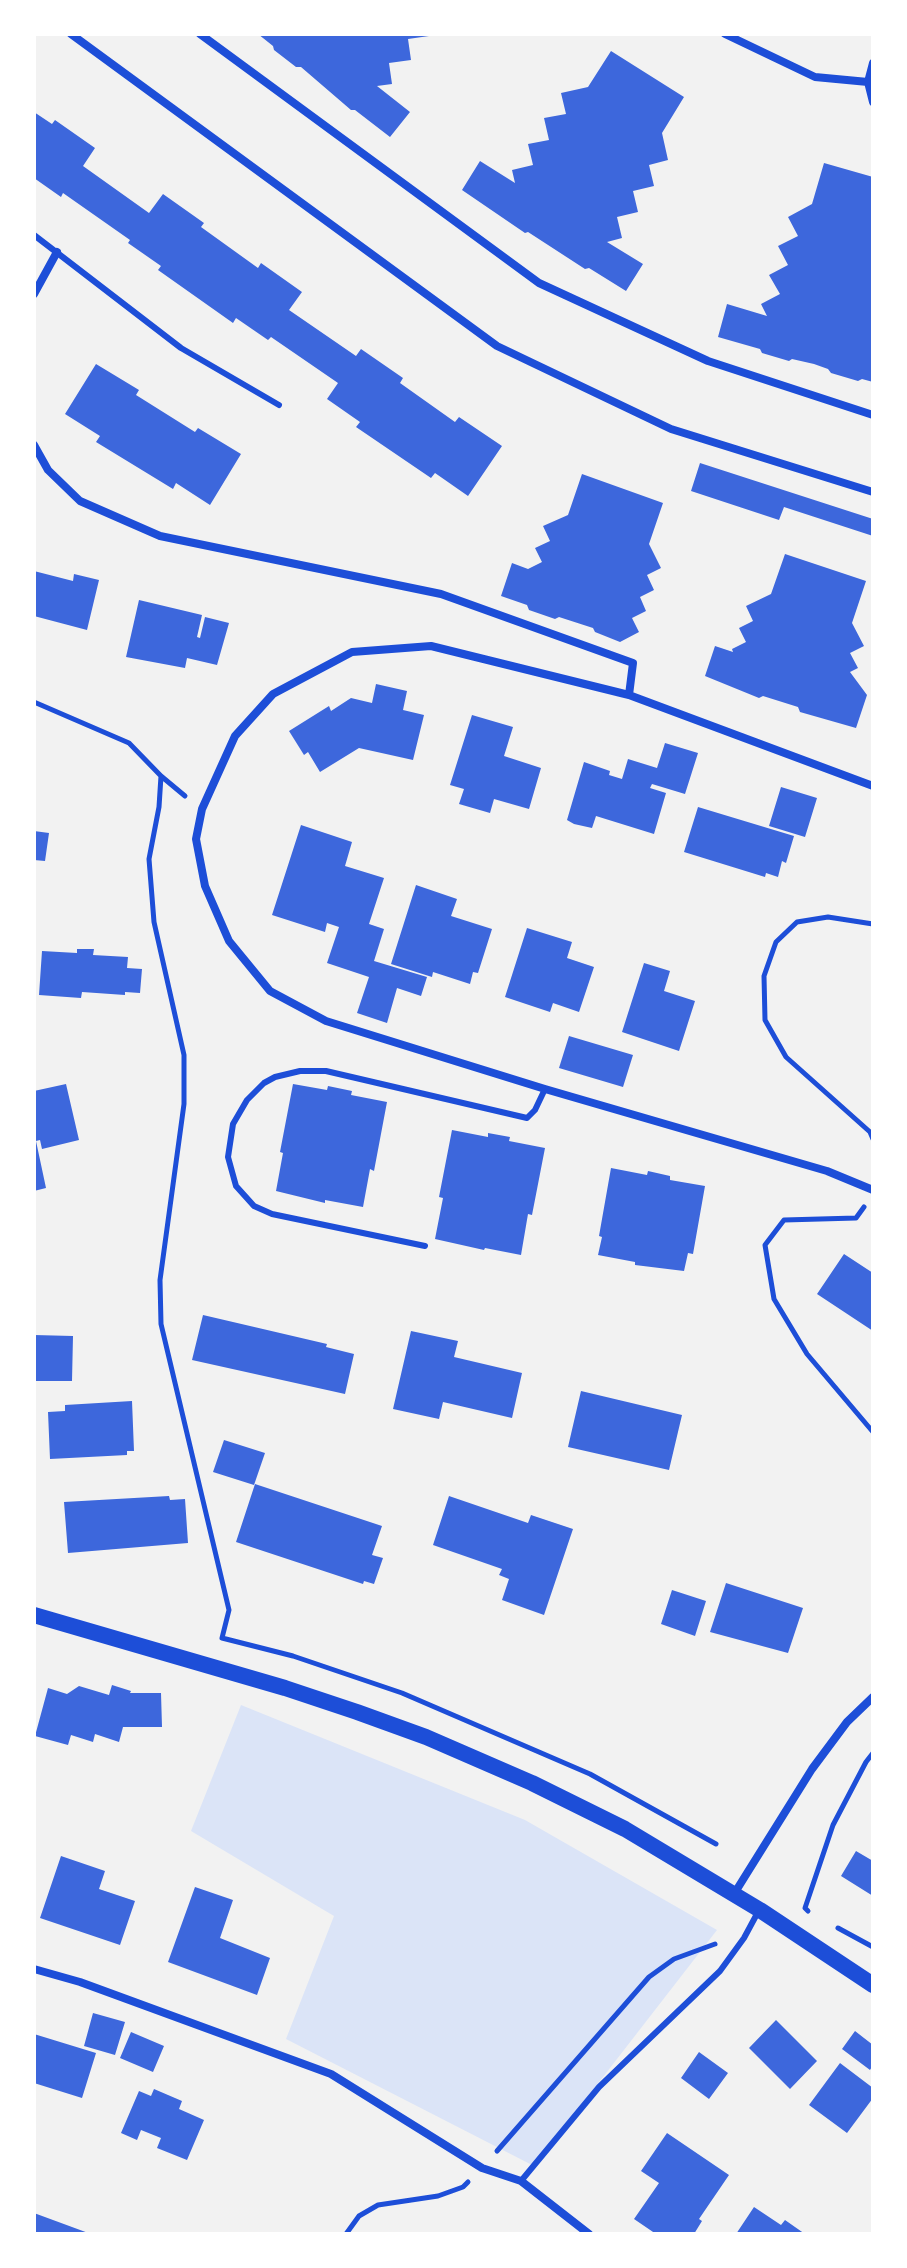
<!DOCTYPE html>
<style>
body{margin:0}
#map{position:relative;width:907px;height:2268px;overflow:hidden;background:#f2f2f2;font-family:Ubuntu,sans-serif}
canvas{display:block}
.frame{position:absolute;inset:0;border:36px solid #fff;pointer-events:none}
</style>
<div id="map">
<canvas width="907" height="2268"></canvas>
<div class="frame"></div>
</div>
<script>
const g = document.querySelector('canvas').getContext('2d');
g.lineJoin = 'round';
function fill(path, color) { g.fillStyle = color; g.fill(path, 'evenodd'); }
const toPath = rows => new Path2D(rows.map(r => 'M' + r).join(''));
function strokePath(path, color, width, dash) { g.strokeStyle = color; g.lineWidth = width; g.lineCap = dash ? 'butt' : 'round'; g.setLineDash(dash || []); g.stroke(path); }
fill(toPath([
 [241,1705,525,1820,717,1930,534,2166,286,2039,334,1916,191,1831]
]), '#dbe4f7');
fill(toPath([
 [258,34,429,34,429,36,408,39,411,60,389,63,392,84,377,86,410,112,390,137,355,110,351,110,301,67,296,67,274,50,273,46],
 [611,51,684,97,662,133,668,160,649,165,654,186,633,191,638,212,617,217,622,238,607,242,643,264,626,291,589,268,585,269,528,232,525,233,462,190,480,161,515,183,512,170,533,165,528,144,549,140,544,118,566,114,561,93,588,87],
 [34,112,52,124,55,120,95,148,83,166,149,213,163,194,204,223,201,227,258,268,261,263,302,292,289,310,356,356,361,349,403,378,400,383,455,422,459,417,502,446,468,496,435,473,431,478,356,427,360,422,327,399,338,383,271,337,268,340,236,318,233,323,158,270,161,266,128,243,130,240,63,193,61,197,34,178],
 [824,163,873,177,873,382,862,379,858,381,831,373,828,369,814,364,792,359,789,361,762,353,760,349,718,337,727,304,767,316,761,304,780,294,769,275,788,265,778,246,798,236,788,217,812,204],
 [96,364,139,390,136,395,195,432,198,428,241,454,210,505,176,483,173,489,96,442,100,436,65,414],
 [700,463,873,519,873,536,784,507,779,520,691,491],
 [582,474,663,503,649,544,661,568,647,575,654,590,640,597,646,611,632,618,639,632,620,642,595,632,593,628,559,617,555,619,529,610,527,605,501,596,512,563,528,569,542,562,535,548,550,541,543,526,568,515],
 [785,554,866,581,852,623,864,646,850,653,858,668,850,672,867,695,856,728,800,712,798,707,763,696,759,698,705,676,715,646,733,652,732,649,746,642,739,628,753,621,746,606,771,594],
 [34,571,73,581,74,574,99,580,87,630,34,616],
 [139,600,202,615,197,637,200,638,205,617,229,623,217,665,187,658,185,668,126,657],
 [376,684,407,691,403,710,424,715,413,760,359,748,320,772,308,752,304,755,289,731,329,706,331,711,351,698,372,703],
 [472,715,513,727,504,756,541,768,529,809,494,799,490,813,459,804,464,789,450,785],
 [665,743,698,753,685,794,652,784,650,788,666,793,654,834,596,816,592,828,574,824,567,820,584,762,610,771,609,775,622,779,628,759,657,768],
 [781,787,817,798,805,837,769,826],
 [698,807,794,836,786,863,782,861,778,877,766,873,765,877,684,852],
 [301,825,352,842,345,866,384,878,369,924,384,929,374,961,427,977,421,996,397,988,387,1023,357,1013,369,977,327,963,339,927,327,923,325,932,272,915],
 [34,831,49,833,45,861,34,860],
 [416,885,457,899,451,916,492,929,478,973,473,972,470,984,433,972,432,977,391,964],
 [527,928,572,942,567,958,594,967,579,1012,553,1003,550,1012,505,997],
 [77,949,94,949,93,955,128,957,127,968,142,969,140,993,125,992,125,995,82,992,81,998,39,995,42,951,77,953],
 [644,963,670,971,664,991,695,1001,679,1051,622,1032],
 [569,1036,633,1055,623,1087,559,1068],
 [66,1084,79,1140,42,1149,40,1140,36,1141,46,1188,34,1191,34,1091],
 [293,1084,327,1090,328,1086,352,1091,351,1095,387,1102,374,1171,370,1169,363,1207,325,1200,325,1203,276,1191,283,1153,280,1152],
 [452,1130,488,1137,488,1133,510,1137,509,1141,545,1148,532,1215,528,1214,521,1255,485,1248,484,1250,435,1239,443,1198,439,1197],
 [611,1168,647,1175,648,1171,670,1176,670,1180,705,1186,693,1254,688,1253,684,1271,635,1265,635,1262,598,1255,602,1237,599,1236],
 [844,1254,873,1273,873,1331,817,1294],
 [203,1315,327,1344,326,1347,354,1354,345,1394,192,1360],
 [411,1331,458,1341,454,1357,522,1373,512,1418,443,1402,439,1419,393,1409],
 [34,1335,73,1336,72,1381,34,1381],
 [581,1391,682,1415,669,1470,568,1447],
 [132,1401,134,1451,127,1451,127,1455,50,1459,48,1412,65,1411,65,1405],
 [224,1440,265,1453,254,1485,213,1472],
 [255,1484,382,1526,372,1555,383,1558,374,1584,364,1581,363,1584,236,1542],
 [169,1496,170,1500,185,1499,188,1543,68,1553,64,1502],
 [449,1496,528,1523,531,1515,573,1529,544,1615,502,1600,509,1579,499,1575,502,1569,433,1545],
 [726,1583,803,1608,788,1653,710,1632],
 [672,1590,706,1601,695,1636,661,1624],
 [112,1685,131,1691,130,1693,161,1693,162,1727,123,1727,119,1742,95,1734,93,1742,71,1735,68,1745,35,1736,48,1688,67,1694,79,1686,109,1695],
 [856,1851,873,1861,873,1896,841,1876],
 [61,1856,105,1871,99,1889,135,1901,120,1945,40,1918],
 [195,1887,233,1900,220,1938,270,1958,257,1995,168,1962],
 [93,2013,125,2022,115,2055,84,2046],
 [776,2020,817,2061,790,2089,749,2048],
 [855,2031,873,2045,873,2065,870,2070,842,2049],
 [131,2032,164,2046,153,2072,120,2058],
 [34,2034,96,2053,82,2098,34,2083],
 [699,2052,728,2073,709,2099,681,2078],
 [840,2063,873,2088,873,2098,847,2133,809,2105],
 [154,2089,182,2101,179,2109,204,2120,187,2160,157,2148,161,2138,141,2130,137,2140,121,2133,139,2091,151,2096],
 [667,2133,729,2175,699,2219,702,2221,694,2234,656,2234,634,2219,659,2183,641,2171],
 [754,2207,781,2225,785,2220,805,2234,736,2234],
 [34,2213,91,2234,34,2234]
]), '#3d67dc');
strokePath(toPath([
 [34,702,129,743,161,776,185,796],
 [161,776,159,807,149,859,154,922,184,1055,184,1104,160,1280,161,1324,229,1610,222,1638,293,1656,402,1693,590,1774,716,1844],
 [873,924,828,917,797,922,776,942,764,976,765,1020,786,1057,870,1132,873,1139],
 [864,1207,856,1218,784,1220,765,1245,774,1299,807,1354,873,1432],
 [808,1911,805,1908,833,1825,866,1762,873,1753],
 [838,1928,873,1947],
 [497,2151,649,1977,674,1959,715,1944],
 [346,2234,359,2216,378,2205,438,2196,463,2187,468,2182]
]), '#1d4ed8', 5);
strokePath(toPath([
 [34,235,181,348,279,405],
 [425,1246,272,1214,254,1206,236,1186,228,1157,233,1124,247,1100,264,1083,275,1077,300,1071,326,1071,527,1118,535,1110,545,1089],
 [521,2181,599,2087,720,1971,744,1938,758,1912]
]), '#1d4ed8', 6);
strokePath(toPath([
 [71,34,497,346,671,429,873,492],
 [200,34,539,283,708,361,873,415],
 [725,34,815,77,868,82],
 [873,63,868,82,873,102],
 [34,294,57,252],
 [34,445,48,470,80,501,160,536,441,594,633,663,629,695],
 [873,786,629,695,431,646,352,652,273,694,235,736,202,809,196,839,205,886,229,941,270,991,326,1021,545,1089,827,1171,873,1190],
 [734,1894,812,1769,847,1722,873,1697],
 [34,1969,80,1982,331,2074,482,2168,521,2181,589,2234]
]), '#1d4ed8', 8);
strokePath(toPath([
 [34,1615,285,1688,357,1712,426,1737,532,1783,625,1829,760,1910,873,1985]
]), '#1d4ed8', 16);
</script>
